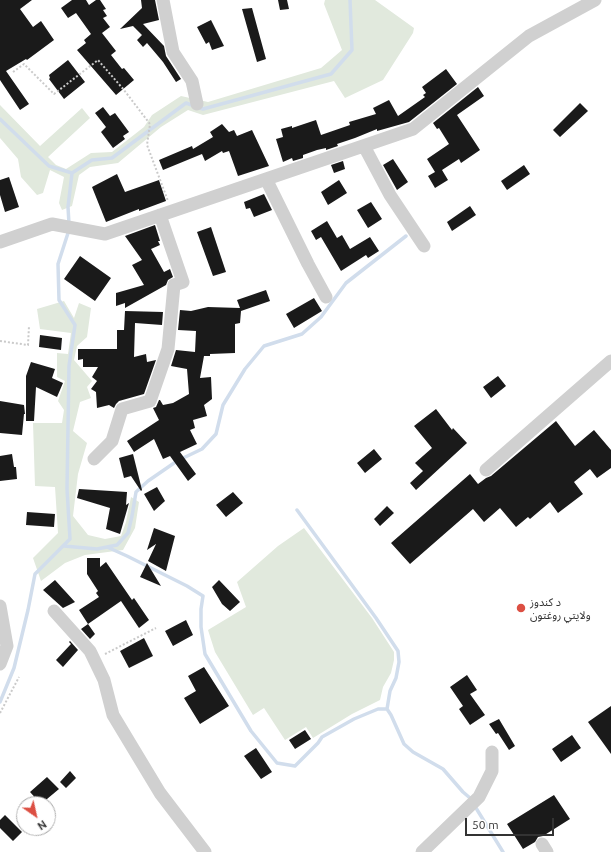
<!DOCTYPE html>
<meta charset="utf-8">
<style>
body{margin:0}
#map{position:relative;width:611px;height:852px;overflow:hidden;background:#fff;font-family:Ubuntu,sans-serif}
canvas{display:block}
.north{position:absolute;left:16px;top:796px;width:40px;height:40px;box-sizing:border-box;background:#fff;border:1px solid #adadad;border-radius:50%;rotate:146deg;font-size:11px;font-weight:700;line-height:16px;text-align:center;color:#333}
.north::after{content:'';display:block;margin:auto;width:14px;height:18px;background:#dc4f43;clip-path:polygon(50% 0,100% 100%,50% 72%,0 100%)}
.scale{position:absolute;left:465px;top:818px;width:89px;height:18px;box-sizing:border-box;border:2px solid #333;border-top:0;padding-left:5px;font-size:12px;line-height:14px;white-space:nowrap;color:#333;-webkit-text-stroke:3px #fff;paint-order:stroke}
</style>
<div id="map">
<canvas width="611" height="852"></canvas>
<div class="north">N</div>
<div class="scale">50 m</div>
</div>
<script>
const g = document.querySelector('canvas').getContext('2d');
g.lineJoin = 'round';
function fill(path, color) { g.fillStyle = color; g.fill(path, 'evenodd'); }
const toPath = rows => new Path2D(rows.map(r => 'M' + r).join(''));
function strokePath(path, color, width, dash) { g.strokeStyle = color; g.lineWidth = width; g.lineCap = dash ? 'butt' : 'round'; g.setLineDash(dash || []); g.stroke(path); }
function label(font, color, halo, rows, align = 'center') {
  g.font = font + ' Ubuntu,"Noto Sans Arabic",sans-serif'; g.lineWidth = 4; g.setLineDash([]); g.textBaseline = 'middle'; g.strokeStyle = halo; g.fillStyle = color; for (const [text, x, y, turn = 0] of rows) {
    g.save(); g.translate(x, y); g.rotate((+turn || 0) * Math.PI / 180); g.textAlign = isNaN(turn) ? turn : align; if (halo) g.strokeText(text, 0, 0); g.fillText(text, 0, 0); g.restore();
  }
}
fill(toPath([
 [325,0,375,0,414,28,413,33,383,80,345,98,334,81,203,115,188,110,161,127,118,163,90,167,79,175,72,206,62,210,59,203,64,177,50,170,43,193,37,195,21,177,18,159,0,138,0,105,40,146,82,108,90,118,48,157,56,165,66,169,91,153,112,152,144,127,152,115,181,96,208,102,321,68,342,50,324,4],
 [64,301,74,318,79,303,91,308,87,337,77,346,74,360,92,381,87,387,91,398,80,402,73,431,87,443,78,474,73,516,88,535,105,539,121,536,126,522,131,497,139,502,135,528,123,550,85,555,65,563,41,581,33,558,58,533,55,487,35,486,33,423,62,423,64,410,58,401,65,381,57,377,57,353,68,354,71,333,40,329,37,309],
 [304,528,372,618,394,652,394,660,391,673,383,687,380,700,352,714,313,738,306,727,285,740,264,708,253,715,215,652,208,630,246,607,237,582,278,546]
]), '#e1e9dd');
strokePath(toPath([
 [0,119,49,166,72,173,92,160,112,158,186,103,203,109,331,74,352,50,350,0],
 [69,224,68,207,72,173],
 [297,510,376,618,398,651,399,662,396,678,390,691,387,709],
 [64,546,97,549,117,545,128,533,132,516,136,492,148,481,177,461,202,449,216,434,223,405,245,369,264,346,302,334,321,317,346,283,406,236],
 [107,547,127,556,187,586,203,596,201,609,201,627,205,654,251,731,277,763,295,766,318,743,322,737,354,719,378,709,387,709,391,715,404,744,413,752,443,769,463,792,470,798],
 [0,702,14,668,28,610,35,574,70,539,67,489,69,366,75,325,59,300,58,264,69,230],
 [476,808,503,852]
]), '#d1ddec', 3.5);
fill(toPath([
 [0,0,32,0,20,9,33,27,41,21,54,40,27,60,26,59,6,71,29,104,20,110,0,80],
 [72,0,86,0,89,5,96,0,100,0,106,9,103,10,107,16,103,18,110,27,102,33,116,51,111,55,122,69,124,68,134,80,116,95,77,50,86,43,84,40,91,34,76,13,68,18,61,8],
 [141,0,155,0,159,20,143,24,164,46,166,56,181,79,176,82,163,62,147,43,143,47,137,40,142,35,133,26,120,29,142,8],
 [278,0,287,0,289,9,280,10],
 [252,8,266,59,257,62,242,9],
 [211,20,224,46,212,50,209,42,206,44,197,27],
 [68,60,85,82,64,99,49,79,50,78,49,75],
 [446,69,457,84,409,122,377,131,377,129,355,138,337,144,338,146,326,150,326,148,317,150,303,155,303,158,293,161,292,158,283,162,276,139,283,137,281,129,292,126,292,128,316,120,321,135,350,125,349,122,376,114,373,108,389,100,398,116,425,97,423,95,426,93,422,87],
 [478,87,484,96,457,115,480,150,461,163,459,159,442,170,448,180,435,188,428,176,435,172,427,159,449,144,439,128,437,129,433,123],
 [580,103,588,111,560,137,553,130],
 [103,107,110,116,115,113,129,132,123,136,125,139,113,148,101,132,106,127,95,113],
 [222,124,229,132,234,130,237,136,252,130,269,166,238,176,229,151,223,153,222,151,205,161,202,154,163,170,159,160,192,146,193,149,213,137,210,132],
 [393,159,408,182,397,190,383,165],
 [343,161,345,169,334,173,331,165],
 [524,165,530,174,507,190,501,181],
 [117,174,125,192,159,180,166,201,139,211,139,209,106,222,92,187],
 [9,177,19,207,5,212,0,195,0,180],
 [339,180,347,193,328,205,321,192],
 [264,194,272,210,254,217,250,208,246,209,244,202],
 [371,202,382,219,368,228,357,210],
 [470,206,476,215,452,231,447,222],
 [327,221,337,238,342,235,350,249,370,237,379,251,368,258,366,255,341,271,321,237,316,240,311,231],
 [155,225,160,241,158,241,160,245,151,249,164,272,170,269,173,277,168,280,166,285,125,308,125,303,116,306,116,293,144,285,132,265,142,260,125,236],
 [211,227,226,272,213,276,197,232],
 [80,256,111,278,95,301,64,279],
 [266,290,270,301,241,311,240,323,235,324,235,353,210,354,210,356,204,356,200,378,211,377,212,399,204,405,207,416,193,420,195,428,190,430,197,444,180,452,196,474,188,481,170,456,163,459,154,439,134,452,127,441,159,420,153,408,156,407,159,400,160,400,163,405,173,403,189,394,187,369,171,366,176,350,195,352,196,331,178,330,180,310,191,311,208,307,240,308,237,300],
 [314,298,322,311,294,328,286,314],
 [125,311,163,312,162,325,135,323,134,357,146,354,147,362,156,360,144,394,119,401,116,404,114,408,109,405,97,408,96,392,91,389,97,381,92,377,98,367,83,367,83,359,78,360,78,349,117,349,117,330,124,330],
 [40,335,62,338,61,350,39,347],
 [31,362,55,369,52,378,63,383,57,397,36,387,34,421,26,421,26,376],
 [498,376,506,386,491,398,483,387],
 [0,401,24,405,25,414,24,414,22,435,0,433],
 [436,409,452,430,453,428,467,443,416,490,410,483,423,471,415,463,432,448,414,426],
 [556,421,575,446,594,430,611,450,611,468,597,478,590,469,574,482,583,494,558,513,550,502,530,519,528,517,516,527,500,508,484,522,473,509,410,564,391,543,470,474,478,484,486,478,491,476],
 [374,449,382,459,365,473,357,463],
 [12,454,14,467,16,467,17,479,0,481,0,456],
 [133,454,142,490,141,491,131,476,124,478,119,458],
 [157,487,165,501,154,511,144,494],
 [79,489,127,492,126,505,129,503,120,534,106,529,110,508,77,498],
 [233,492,243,503,226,517,216,505],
 [387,506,394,513,380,526,374,519],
 [27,512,55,514,54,527,26,525],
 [154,528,175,536,166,571,148,561,156,544,147,550],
 [87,558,100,558,100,567,106,562,132,600,134,598,149,620,139,628,121,601,88,624,79,610,99,597,96,593,98,591,87,574],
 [147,563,161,586,140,577],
 [55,580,75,602,63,608,43,590],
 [219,580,240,602,230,611,222,604,212,587],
 [186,620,193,635,173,646,165,631],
 [88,624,95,634,90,639,81,629],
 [144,638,153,656,129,668,120,651],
 [70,641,78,650,63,667,56,660,71,644,69,642],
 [204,667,229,706,200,724,184,698,196,691,188,676],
 [467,675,477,690,470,694,485,715,470,725,459,709,463,706,450,687],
 [611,706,611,754,588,722],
 [499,719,515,746,509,750,498,733,496,734,489,724],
 [305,730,311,739,295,749,289,740],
 [572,735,581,748,561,762,552,749],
 [256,748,272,772,261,779,244,756],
 [70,771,76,778,66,788,60,782],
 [47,777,59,789,41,804,30,792],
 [554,795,570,819,543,836,538,837,535,842,523,849,507,824],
 [5,815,22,832,13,841,0,828,0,820]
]), '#1a1a1a');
strokePath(toPath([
 [13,72,24,64,54,94,98,60,124,90,150,124,147,145,168,201],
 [0,341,28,345,29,326],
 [105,654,156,628],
 [0,713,19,677]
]), '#cacaca', 2, [2, 2]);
strokePath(toPath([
 [163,0,173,52,192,81,197,104],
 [364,146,390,195,424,246],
 [266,179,308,264,326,297],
 [0,242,52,224,105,234,413,129,529,36,595,0],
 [94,459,112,441,122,409,150,401,168,349,174,285,183,282,160,215],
 [486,470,611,361],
 [0,606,7,646,0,664],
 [54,611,90,651,104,680,113,715,160,793,205,852],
 [542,844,547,852],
 [422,852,479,797,492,771,492,752]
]), '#d0d0d0', 13);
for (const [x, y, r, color] of [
 [521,608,5,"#dc4f43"]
]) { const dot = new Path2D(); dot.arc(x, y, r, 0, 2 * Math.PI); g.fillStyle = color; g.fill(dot); strokePath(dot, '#fff', 1.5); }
label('11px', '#333', '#fff', [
 ["د کندوز",530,602],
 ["ولایتي روغتون",530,615]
], 'left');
</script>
